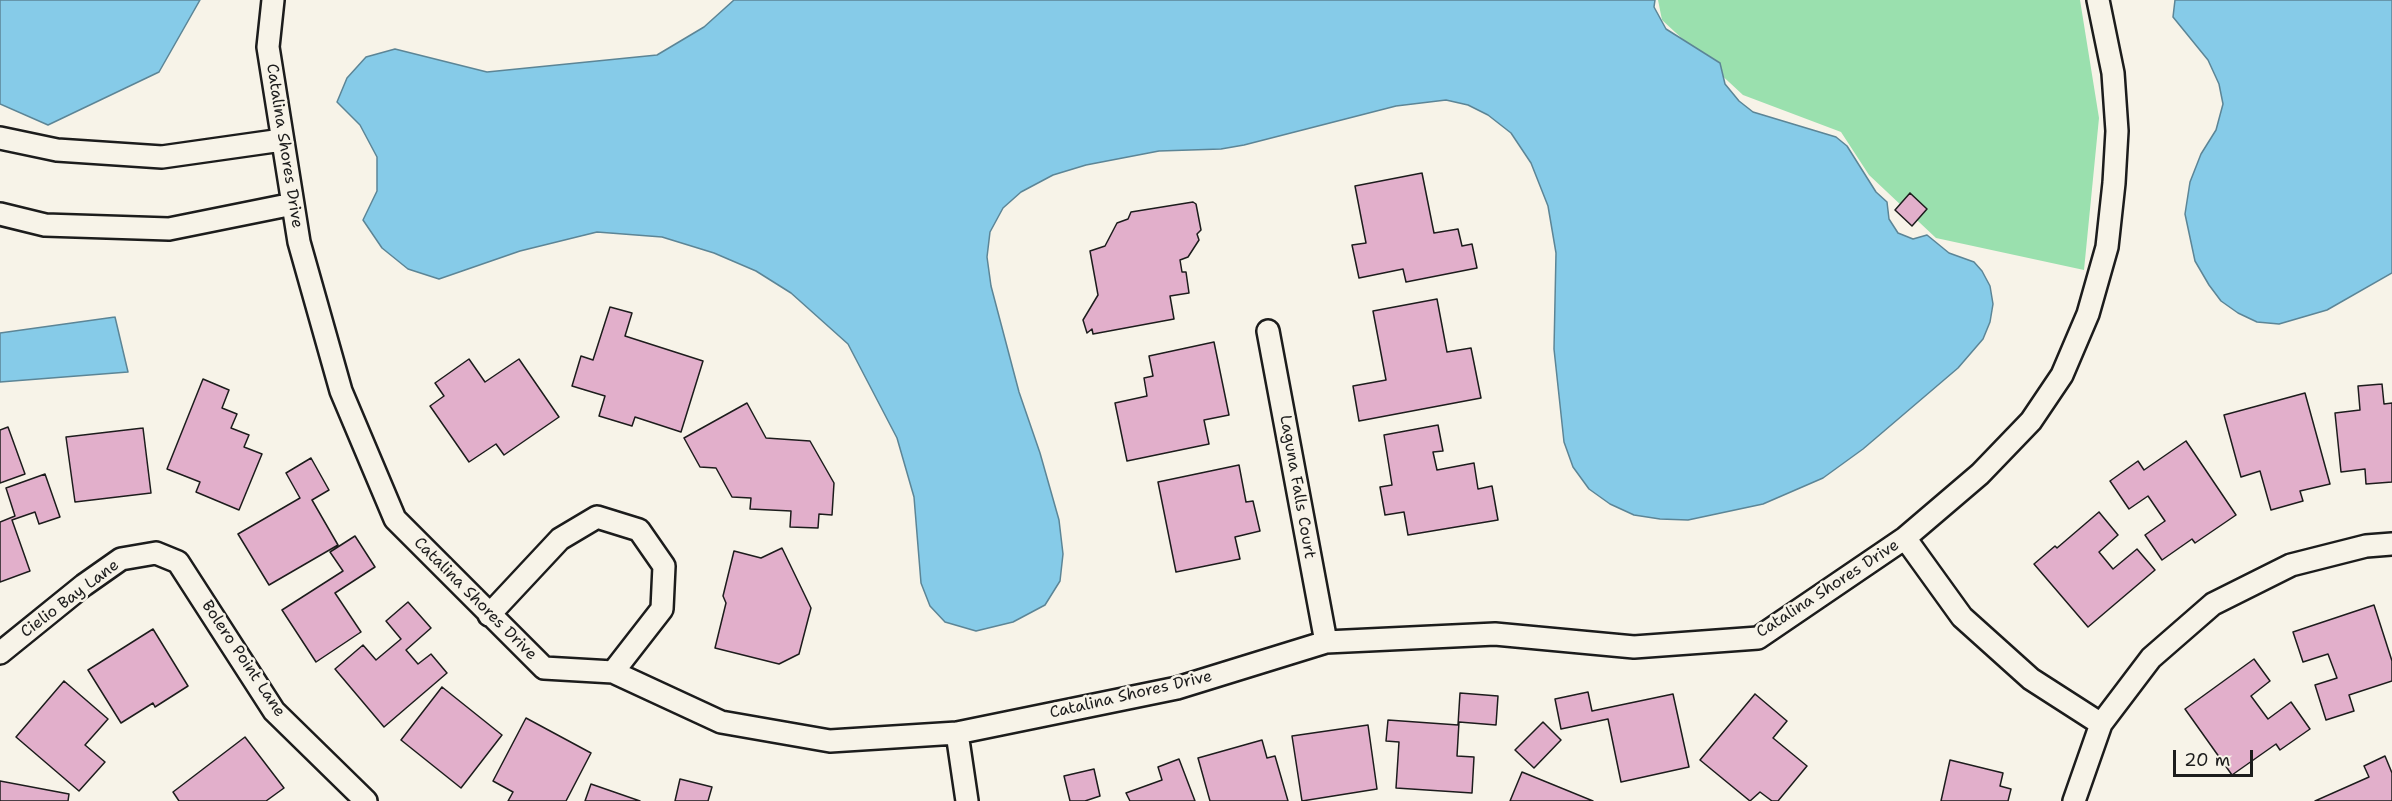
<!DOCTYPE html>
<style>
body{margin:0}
#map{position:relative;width:2392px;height:801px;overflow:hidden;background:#f7f3e8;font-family:"Shantell Sans",sans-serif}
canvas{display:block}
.scale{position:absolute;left:2173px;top:750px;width:80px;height:27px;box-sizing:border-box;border:3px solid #1c1c1c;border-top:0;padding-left:8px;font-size:18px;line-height:21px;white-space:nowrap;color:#1c1c1c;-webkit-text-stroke:4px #f7f3e8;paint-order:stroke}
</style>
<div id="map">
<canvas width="2392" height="801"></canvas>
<div class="scale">20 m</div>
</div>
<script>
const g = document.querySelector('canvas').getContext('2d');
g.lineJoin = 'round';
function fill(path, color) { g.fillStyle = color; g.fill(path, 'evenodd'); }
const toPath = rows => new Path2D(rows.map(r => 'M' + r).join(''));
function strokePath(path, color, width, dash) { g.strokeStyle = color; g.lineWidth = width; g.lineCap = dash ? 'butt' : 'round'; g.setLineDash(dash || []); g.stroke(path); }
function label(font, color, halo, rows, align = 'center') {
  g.font = font + ' "Shantell Sans",sans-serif'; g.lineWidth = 5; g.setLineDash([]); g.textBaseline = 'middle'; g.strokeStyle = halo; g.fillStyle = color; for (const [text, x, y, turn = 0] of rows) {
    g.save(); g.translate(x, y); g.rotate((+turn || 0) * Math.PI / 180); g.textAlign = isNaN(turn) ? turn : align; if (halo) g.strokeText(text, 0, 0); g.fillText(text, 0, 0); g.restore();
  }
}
fill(toPath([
 [1658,0,2080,0,2099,118,2084,270,1936,238,1869,175,1841,132,1743,95,1662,20]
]), '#9ae0ae');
const water = toPath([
 [0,0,200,0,159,72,48,125,0,104,0,0],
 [734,0,1655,0,1654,7,1666,29,1720,63,1725,84,1739,101,1753,112,1836,137,1847,146,1876,192,1887,202,1889,219,1898,233,1913,239,1927,235,1949,253,1974,262,1982,271,1990,286,1993,304,1990,322,1983,339,1958,368,1863,449,1823,478,1763,504,1688,520,1660,519,1634,515,1610,504,1589,489,1573,467,1564,442,1554,349,1556,253,1548,206,1531,163,1511,133,1488,115,1468,105,1446,100,1396,106,1244,145,1221,149,1159,151,1086,165,1053,175,1021,192,1003,208,990,232,987,257,991,286,1019,392,1040,453,1059,520,1063,554,1060,581,1045,605,1013,622,976,631,945,622,930,606,921,583,914,497,897,438,848,344,791,293,756,271,714,253,662,237,597,232,520,251,439,279,408,269,382,248,363,220,377,191,377,157,360,125,337,102,347,78,366,57,395,49,487,72,657,55,704,27,734,0],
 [2175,0,2392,0,2392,273,2327,310,2279,324,2257,322,2238,313,2221,301,2209,285,2195,261,2185,214,2190,182,2201,154,2216,130,2223,104,2219,84,2208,60,2173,17,2175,0],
 [115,317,128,372,0,382,0,333,115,317]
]);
fill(water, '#86cbe8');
strokePath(water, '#5c8596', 1.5);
const building = toPath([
 [1422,173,1434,233,1458,229,1462,246,1472,244,1477,268,1406,282,1403,269,1359,278,1352,245,1366,243,1355,186,1422,173],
 [1910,193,1927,209,1912,226,1895,210,1910,193],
 [1193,202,1196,204,1201,230,1197,234,1199,240,1188,257,1180,260,1182,272,1186,272,1189,293,1170,296,1174,319,1093,334,1092,329,1087,333,1083,320,1098,295,1090,251,1105,246,1117,223,1128,219,1131,212,1193,202],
 [1437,299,1447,352,1471,348,1481,398,1359,421,1353,386,1386,380,1373,311,1437,299],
 [610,307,632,313,625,336,703,361,681,432,635,417,632,426,599,416,605,396,572,386,581,356,593,360,610,307],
 [1214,342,1229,415,1204,420,1209,444,1127,461,1115,403,1147,396,1144,378,1153,376,1149,356,1214,342],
 [469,359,485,382,519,359,559,417,504,455,496,444,469,462,430,406,444,396,435,383,469,359],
 [203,379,229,390,222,408,237,414,231,428,249,435,244,447,262,454,239,510,196,492,200,482,167,469,203,379],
 [2382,384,2384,404,2392,403,2392,482,2366,484,2365,469,2341,472,2335,413,2360,410,2358,386,2382,384],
 [2305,393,2330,484,2300,491,2303,501,2271,510,2260,471,2241,477,2224,415,2305,393],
 [747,403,766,438,810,441,834,483,832,515,819,514,818,528,790,527,791,511,750,509,751,498,732,497,716,468,700,467,684,438,747,403],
 [1438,425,1443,451,1433,452,1437,470,1474,463,1478,489,1492,486,1498,520,1408,535,1404,512,1385,515,1380,487,1392,485,1384,435,1438,425],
 [8,427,25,474,0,483,0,430,8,427],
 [143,428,151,493,75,502,66,437,143,428],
 [2186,441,2236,515,2195,543,2192,539,2162,560,2145,535,2165,521,2148,496,2129,509,2110,481,2138,461,2144,470,2186,441],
 [311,458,329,490,312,500,338,545,269,585,238,534,300,498,286,473,311,458],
 [1239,465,1246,502,1253,501,1260,531,1235,537,1240,559,1176,572,1158,482,1239,465],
 [45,474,60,517,39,524,35,512,12,520,30,571,0,582,0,522,15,516,6,488,45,474],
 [2099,512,2118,535,2099,552,2113,569,2137,549,2155,570,2088,627,2034,564,2055,546,2057,548,2099,512],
 [355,536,375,567,335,593,361,632,316,662,282,610,343,571,330,552,355,536],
 [782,548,811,608,799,654,779,664,715,648,726,603,723,596,734,551,761,558,782,548],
 [408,602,431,628,406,650,418,664,431,654,447,673,384,727,335,669,363,645,376,660,401,639,386,621,408,602],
 [2374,605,2392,661,2392,681,2349,695,2354,711,2326,720,2315,685,2337,678,2328,654,2303,662,2293,632,2374,605],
 [153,629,188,686,155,707,153,703,121,723,88,670,153,629],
 [2254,659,2270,681,2251,696,2268,719,2291,702,2310,729,2280,750,2276,744,2232,775,2185,709,2254,659],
 [64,681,108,719,85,745,105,762,79,791,16,737,64,681],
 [442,687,502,735,461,788,401,740,442,687],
 [1588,692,1592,711,1673,694,1689,767,1621,782,1608,719,1561,729,1555,699,1588,692],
 [1460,693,1498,696,1496,725,1459,722,1457,756,1474,757,1472,793,1396,788,1399,742,1386,741,1388,720,1458,725,1460,693],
 [1755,694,1787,721,1773,738,1807,766,1778,801,1772,801,1760,792,1750,801,1700,760,1755,694],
 [526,718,591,753,566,801,508,801,513,792,493,781,526,718],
 [1543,722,1561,740,1534,768,1515,750,1543,722],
 [1368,725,1377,789,1302,801,1292,736,1368,725],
 [245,737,284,788,266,801,179,801,173,792,245,737],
 [1262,740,1267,758,1275,756,1288,801,1210,801,1198,758,1262,740],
 [2385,756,2392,773,2392,801,2315,801,2369,777,2364,766,2385,756],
 [1179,759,1195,801,1130,801,1126,793,1162,780,1158,767,1179,759],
 [1950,760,2003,773,2000,786,2011,789,2008,801,1941,801,1950,760],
 [1094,769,1100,796,1085,801,1070,801,1064,776,1094,769],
 [1522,772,1593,801,1510,801,1522,772],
 [680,779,712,787,708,801,675,801,680,779],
 [0,781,69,794,68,801,0,801,0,781],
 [591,784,640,801,585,801,591,784]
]);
fill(building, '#e2afcb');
strokePath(building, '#1c1c1c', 1.5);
const street = toPath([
 [273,0,268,47,299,242,341,391,395,519,544,668,613,672,721,722,830,741,957,733,1177,688,1326,642,1495,634,1634,647,1758,638,1905,538,1980,474,2031,421,2062,375,2088,314,2107,247,2114,183,2117,131,2113,73,2098,0],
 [0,138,57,150,162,157,282,140],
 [0,214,45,225,169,229,293,204],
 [1268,331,1326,642],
 [1905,538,1962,617,2031,679,2101,724],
 [489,615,560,539,597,517,639,530,664,566,662,609,613,672],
 [0,653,84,585,121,559,156,553,178,562,274,711,366,801],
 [957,733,967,801],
 [2074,801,2101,724,2151,658,2213,604,2291,565,2366,546,2392,544]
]);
strokePath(street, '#1c1c1c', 26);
strokePath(street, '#f7f3e8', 21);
label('16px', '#1c1c1c', '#f7f3e8', [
 ["Catalina Shores Drive",284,146,81],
 ["Laguna Falls Court",1297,487,80],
 ["Catalina Shores Drive",1828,589,-33],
 ["Cielio Bay Lane",70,599,-37],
 ["Catalina Shores Drive",475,599,45],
 ["Bolero Point Lane",243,659,56],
 ["Catalina Shores Drive",1131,695,-13]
]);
</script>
